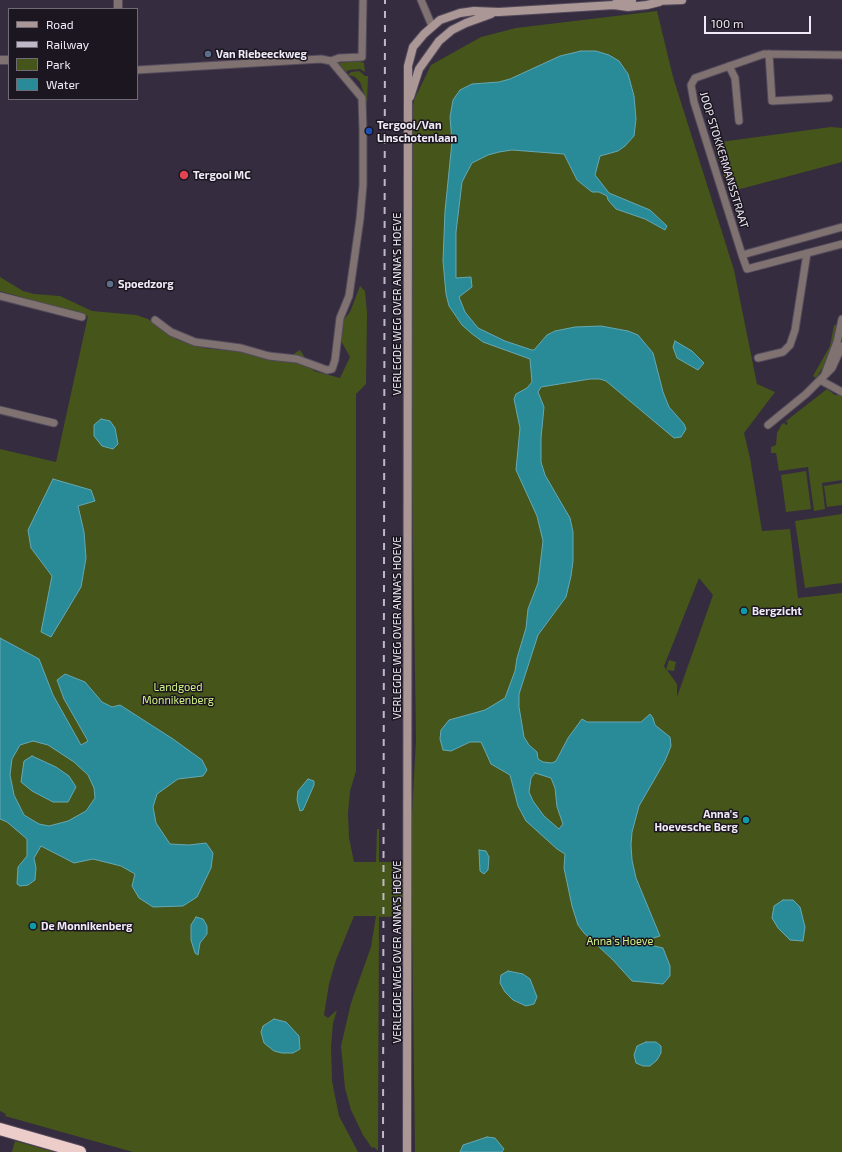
<!DOCTYPE html>
<style>
body{margin:0}
#map{position:relative;width:842px;height:1152px;overflow:hidden;background:#352c3f;font-family:"Exo 2",sans-serif}
canvas{display:block}
.legend{position:absolute;left:8px;top:8px;width:130px;height:92px;box-sizing:border-box;background:#1b161f;border:1px solid #706b75;margin:0;padding:5px 7px;list-style:none;font-size:12px;color:#f0eaf7}
.legend li{display:flex;align-items:center;gap:8px;height:20px}
.legend b{width:20px;border:1px solid #706b75}
.scale{position:absolute;left:704px;top:16px;width:107px;height:18px;box-sizing:border-box;border:2px solid #f0eaf7;border-top:0;padding-left:5px;font-size:12px;line-height:14px;white-space:nowrap;color:#f0eaf7;-webkit-text-stroke:3px #1b161f;paint-order:stroke}
</style>
<div id="map">
<canvas width="842" height="1152"></canvas>
<ul class="legend">
<li><b style="height:5px;background:#ab9795"></b>Road</li>
<li><b style="height:5px;background:#bfb9c7"></b>Railway</li>
<li><b style="height:11px;background:#46551a"></b>Park</li>
<li><b style="height:11px;background:#2a8b98"></b>Water</li>
</ul>
<div class="scale">100 m</div>
</div>
<script>
const g = document.querySelector('canvas').getContext('2d');
g.lineJoin = 'round';
function fill(path, color) { g.fillStyle = color; g.fill(path, 'evenodd'); }
const toPath = rows => new Path2D(rows.map(r => 'M' + r).join(''));
function strokePath(path, color, width, dash) { g.strokeStyle = color; g.lineWidth = width; g.lineCap = dash ? 'butt' : 'round'; g.setLineDash(dash || []); g.stroke(path); }
function label(font, color, halo, rows, align = 'center') {
  g.font = font + ' "Exo 2",sans-serif'; g.lineWidth = 3; g.setLineDash([]); g.textBaseline = 'middle'; g.strokeStyle = halo; g.fillStyle = color; for (const [text, x, y, turn = 0] of rows) {
    g.save(); g.translate(x, y); g.rotate((+turn || 0) * Math.PI / 180); g.textAlign = isNaN(turn) ? turn : align; if (halo) g.strokeText(text, 0, 0); g.fillText(text, 0, 0); g.restore();
  }
}
fill(toPath([
 [657,11,673,77,734,270,757,384,775,392,744,433,750,458,762,531,790,529,798,598,842,593,842,1152,415,1152,412,916,379,917,378,1151,374,1147,372,1148,363,1135,351,1110,345,1088,341,1046,351,1003,371,947,376,916,354,916,336,960,329,984,324,1015,328,1018,337,1010,333,1023,331,1047,332,1081,339,1116,358,1152,133,1152,5,1116,6,1114,0,1111,0,449,56,462,88,316,0,291,0,277,23,291,34,294,60,296,92,311,136,315,148,319,178,340,204,348,243,352,266,359,278,360,285,359,300,350,314,371,340,378,350,357,334,328,342,322,350,312,360,286,365,291,367,313,366,384,356,394,356,771,350,791,348,813,349,838,354,862,376,862,377,829,379,829,379,862,412,862,411,831,416,740,412,476,412,111,414,100,431,65,481,37,516,28],
 [699,578,713,595,677,697,677,684,667,670,674,671,676,662,669,660,666,670,664,666],
 [359,61,364,63,365,72,360,69,349,70,346,72,338,63],
 [359,71,365,76,368,76,367,103,360,82,355,77,348,75,351,72],
 [831,127,842,128,842,162,729,192,713,143],
 [834,325,839,325,837,336,825,365,816,378,813,376,830,346],
 [827,389,835,395,842,395,842,480,822,483,825,509,814,511,808,467,779,471,776,453,771,453,771,447,776,445,777,433,782,424,784,423,786,425,788,424,786,421],
 [806,471,811,509,786,512,781,475],
 [842,483,842,505,827,507,824,486],
 [842,514,842,583,805,588,795,521],
 [15,1141,54,1152,12,1152]
]), '#46551a');
const water = toPath([
 [581,51,596,51,609,55,619,61,628,74,634,96,636,119,634,136,625,146,618,151,600,156,595,175,609,193,650,210,667,226,665,230,645,219,616,209,608,200,607,196,599,192,592,192,577,180,564,154,512,150,499,152,488,155,472,163,462,182,456,232,456,278,471,277,472,287,459,297,465,312,478,328,505,341,532,350,534,350,547,335,555,331,575,327,601,326,628,331,638,335,653,353,663,392,669,407,684,424,686,429,681,437,674,438,606,381,600,379,590,379,541,387,538,392,544,407,541,438,541,462,545,475,570,518,573,532,573,561,571,576,566,597,538,635,519,694,519,707,524,737,529,745,537,752,538,759,543,762,552,763,556,761,568,738,582,719,587,722,641,722,650,714,653,718,655,725,670,737,671,746,665,761,639,806,632,832,631,845,632,860,636,878,660,936,650,939,650,945,663,948,670,966,670,976,663,984,632,981,613,960,584,933,578,925,572,906,564,868,565,854,557,849,526,821,518,806,510,775,491,764,481,742,470,742,451,751,443,750,440,739,441,730,449,720,485,710,505,698,515,671,517,658,526,628,528,609,538,583,543,541,537,516,516,470,520,428,514,399,516,394,527,388,532,382,530,359,483,342,471,333,462,325,449,306,446,294,443,261,445,211,452,142,450,117,453,100,460,90,472,84,499,82,510,79,560,56,581,51],
 [535,773,551,778,555,788,557,807,563,824,559,829,544,816,533,801,529,792,531,778,535,773],
 [675,341,692,351,704,363,698,370,677,358,673,347,675,341],
 [101,419,110,421,115,428,118,444,113,449,102,446,94,436,94,425,101,419],
 [53,479,91,490,95,501,78,506,84,532,86,558,81,587,51,637,41,632,52,576,31,548,28,530,53,479],
 [0,638,39,659,53,695,81,745,88,741,64,699,57,680,65,674,85,682,102,702,112,707,120,705,173,739,202,760,207,770,203,776,178,779,157,794,153,807,156,823,170,844,189,845,206,843,213,853,211,868,197,897,183,906,153,907,139,898,132,886,135,874,121,866,93,859,74,863,41,846,34,858,36,868,35,880,28,885,20,886,17,884,18,867,27,856,27,839,7,822,0,819,0,638],
 [33,741,48,745,74,762,88,775,94,788,95,798,86,811,68,821,49,826,39,824,24,815,14,795,10,775,12,759,20,745,33,741],
 [32,756,56,767,69,776,76,787,68,802,53,802,32,791,21,782,24,761,32,756],
 [308,779,314,781,314,785,303,810,300,811,297,800,298,791,308,779],
 [479,850,486,851,489,857,488,870,484,874,480,871,479,850],
 [783,900,793,900,800,907,805,927,803,941,790,940,778,928,772,918,774,906,783,900],
 [196,917,203,919,207,926,207,934,200,943,198,955,195,953,191,940,191,925,196,917],
 [508,971,523,974,530,979,537,997,534,1004,526,1006,513,1000,505,992,500,983,501,975,508,971],
 [274,1019,286,1022,299,1036,300,1049,293,1053,282,1053,274,1051,264,1043,261,1032,263,1026,274,1019],
 [646,1042,656,1042,661,1046,661,1053,657,1060,650,1066,643,1066,636,1063,634,1055,637,1046,646,1042],
 [487,1137,495,1138,504,1149,502,1152,460,1152,463,1145,487,1137]
]);
fill(water, '#2a8b98');
strokePath(water, '#65a8b4', 1);
const minor = toPath([
 [421,0,432,26],
 [769,54,772,101,829,98],
 [729,66,735,78,739,121],
 [137,70,321,59,331,61,339,58,362,57,363,0],
 [842,227,742,255,747,269,842,244],
 [742,255,694,102,691,85,695,78,764,54,842,55],
 [0,296,82,317],
 [155,320,171,332,195,342,241,348,269,356,297,359,327,370,332,369,335,360,340,318,349,296,360,219,363,185,363,131,362,98,331,61],
 [758,358,783,352,790,345,795,330,807,253],
 [825,374,837,342,842,319],
 [820,380,842,392],
 [0,410,54,423],
 [768,425,806,394,832,368,842,346]
]);
const tertiary = toPath([
 [118,0,118,9],
 [0,60,9,60]
]);
const secondary = toPath([
 [655,1,682,0],
 [615,4,632,0],
 [410,97,419,69,439,41,452,30,466,23,491,14],
 [407,1152,408,66,413,47,424,34,440,20,460,13,474,11,499,12,614,5,628,7,647,5,659,2]
]);
const motorway = toPath([
 [0,1129,80,1152]
]);
strokePath(minor, '#534a5c', 9);
strokePath(tertiary, '#534a5c', 10);
strokePath(secondary, '#534a5c', 10);
strokePath(motorway, '#534a5c', 14);
strokePath(minor, '#7f7271', 7);
strokePath(tertiary, '#7f7271', 8);
strokePath(secondary, '#ab9795', 8);
strokePath(motorway, '#edcdc9', 12);
strokePath(toPath([
 [383,1152,385,0]
]), '#bfb9c7', 2, [7, 7]);
for (const [x, y, r, color] of [
 [208,54,4,"#5c6f8a"],
 [369,131,4,"#1a4fb4"],
 [184,175,5,"#e0444e"],
 [110,284,4,"#5c6f8a"],
 [744,611,4,"#0f9aa8"],
 [746,820,4,"#0f9aa8"],
 [33,926,4,"#0f9aa8"]
]) { const dot = new Path2D(); dot.arc(x, y, r, 0, 2 * Math.PI); g.fillStyle = color; g.fill(dot); strokePath(dot, '#1b161f', 1.5); }
label('bold 11px', '#f0eaf7', '#1b161f', [
 ["Van Riebeeckweg",216,54],
 ["Tergooi/Van",377,125],
 ["Linschotenlaan",377,138],
 ["Tergooi MC",193,175],
 ["Spoedzorg",118,284],
 ["Bergzicht",752,611],
 ["Anna's",738,814,"right"],
 ["Hoevesche Berg",738,827,"right"],
 ["De Monnikenberg",41,926]
], 'left');
label('11px', '#f0eaf7', '#1b161f', [
 ["JOOP STOKKERMANSSTRAAT",724,160,73],
 ["VERLEGDE WEG OVER ANNA'S HOEVE",397,304,-90],
 ["VERLEGDE WEG OVER ANNA'S HOEVE",397,628,-90],
 ["VERLEGDE WEG OVER ANNA'S HOEVE",397,952,-90]
]);
label('11px', '#d1f284', '#1b161f', [
 ["Landgoed",178,687],
 ["Monnikenberg",178,700],
 ["Anna's Hoeve",620,941]
]);
</script>
